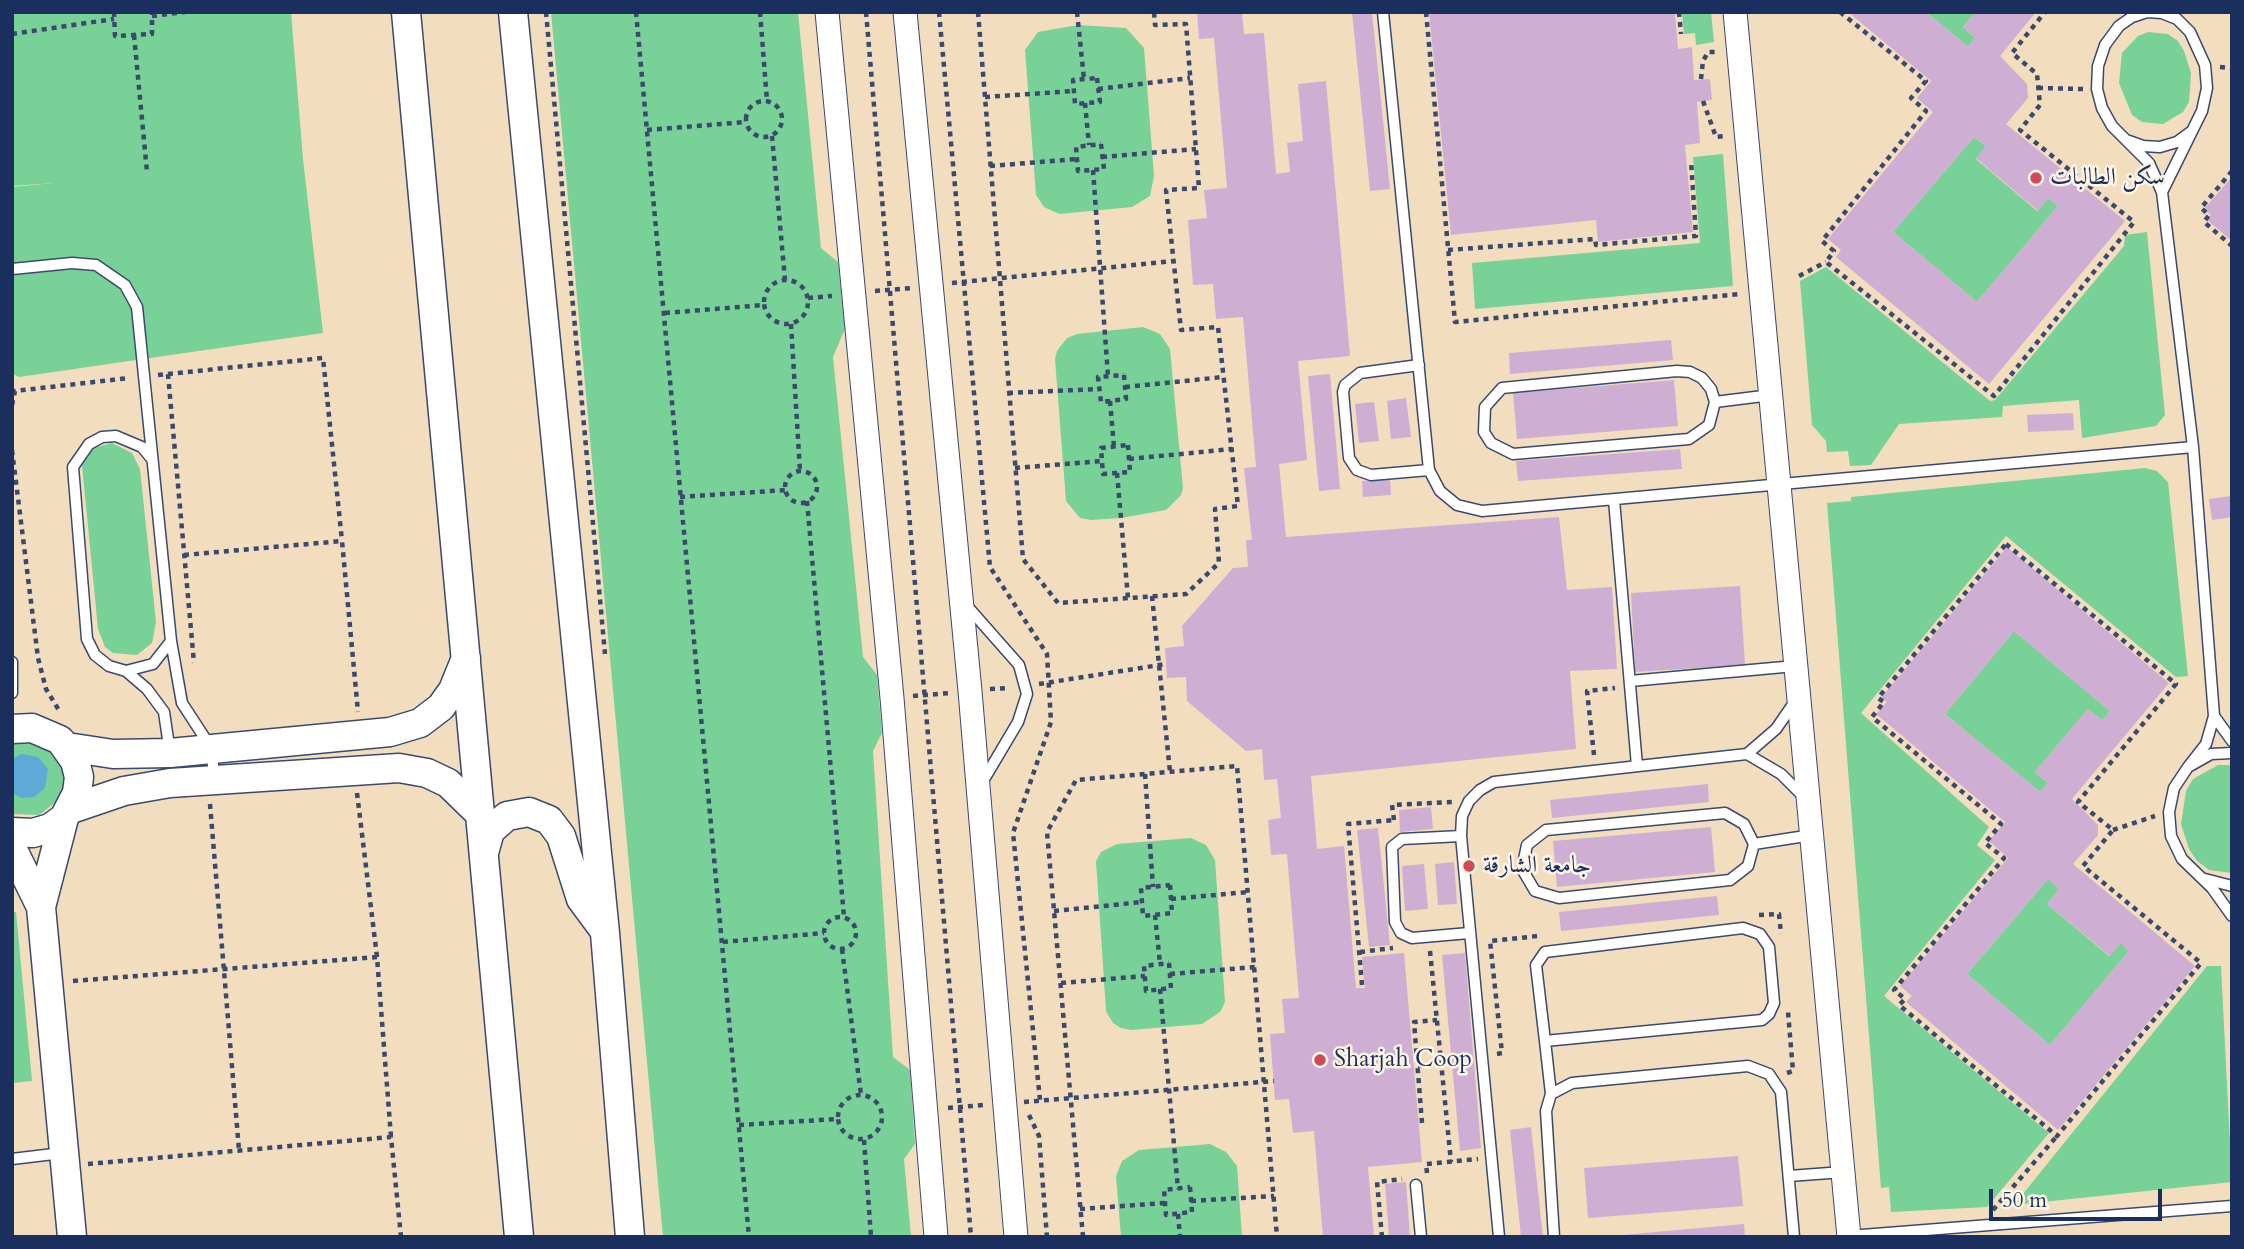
<!DOCTYPE html>
<meta charset="utf-8">
<style>
body{margin:0}
#map{position:relative;width:2244px;height:1249px;overflow:hidden;background:#f2ddbf;font-family:Cardo,serif}
canvas{display:block}
.frame{position:absolute;inset:0;border:14px solid #1b2f5e;pointer-events:none}
.scale{position:absolute;left:1989px;top:1189px;width:173px;height:32px;box-sizing:border-box;border:4px solid #1b2f5e;border-top:0;padding-left:9px;font-size:21px;line-height:24px;white-space:nowrap;color:#1b2f5e;-webkit-text-stroke:5px #fcf5e5;paint-order:stroke}
</style>
<div id="map">
<canvas width="2244" height="1249"></canvas>
<div class="frame"></div>
<div class="scale">50 m</div>
</div>
<script>
const g = document.querySelector('canvas').getContext('2d');
g.lineJoin = 'round';
function fill(path, color) { g.fillStyle = color; g.fill(path, 'evenodd'); }
const toPath = rows => new Path2D(rows.map(r => 'M' + r).join(''));
function strokePath(path, color, width, dash) { g.strokeStyle = color; g.lineWidth = width; g.lineCap = dash ? 'butt' : 'round'; g.setLineDash(dash || []); g.stroke(path); }
function label(font, color, halo, rows, align = 'center') {
  g.font = font + ' Cardo,Amiri,serif'; g.lineWidth = 5; g.setLineDash([]); g.textBaseline = 'middle'; g.strokeStyle = halo; g.fillStyle = color; for (const [text, x, y, turn = 0] of rows) {
    g.save(); g.translate(x, y); g.rotate((+turn || 0) * Math.PI / 180); g.textAlign = isNaN(turn) ? turn : align; if (halo) g.strokeText(text, 0, 0); g.fillText(text, 0, 0); g.restore();
  }
}
fill(toPath([
 [12,12,291,12,303,159,323,333,19,377,12,373,12,187,54,183,12,186],
 [551,12,798,12,821,248,838,262,845,329,833,357,863,657,877,675,882,733,873,751,893,1057,910,1070,915,1144,904,1159,911,1237,663,1237],
 [1682,12,1711,12,1714,42,1696,45,1695,33,1684,34],
 [1926,12,1976,12,1963,27,1975,38,1968,47],
 [1078,25,1126,28,1144,48,1154,176,1150,196,1132,207,1059,214,1044,207,1036,195,1025,50,1038,32],
 [2148,32,2168,34,2178,41,2184,51,2191,73,2189,102,2183,112,2163,124,2142,122,2132,115,2119,83,2122,53,2138,36],
 [1974,137,1986,146,1976,159,2037,211,2049,198,2058,206,1977,302,1893,232],
 [1723,154,1733,286,1475,309,1472,263,1700,243,1693,157],
 [2147,232,2165,415,2156,426,2082,438,2079,400,2003,406,2002,417,1899,424,1871,465,1850,466,1848,451,1827,452,1826,441,1812,425,1800,281,1826,267,1990,401,1995,400,2124,246,2125,235],
 [1143,327,1160,334,1170,349,1183,488,1181,495,1166,510,1121,518,1091,520,1080,518,1066,501,1055,359,1057,351,1067,338,1077,334],
 [112,443,132,453,140,469,156,622,152,643,137,655,113,653,105,647,98,629,82,465,94,448],
 [2145,468,2157,471,2168,482,2188,676,2176,677,2006,536,1861,713,1989,827,1977,845,1995,860,1884,996,2049,1133,1987,1207,1891,1212,1889,1187,1881,1188,1827,503,1851,501,1851,497],
 [2014,631,2110,711,2102,720,2088,709,2035,772,2048,783,2040,792,1945,714],
 [12,739,46,741,65,762,66,785,61,798,39,815,12,814],
 [2218,765,2232,765,2232,873,2209,870,2197,861,2189,849,2181,824,2186,791,2193,779],
 [1191,838,1206,845,1215,860,1225,1002,1220,1012,1202,1024,1131,1030,1121,1028,1113,1023,1106,1011,1096,861,1101,852,1117,844],
 [2048,879,2059,889,2047,904,2109,956,2121,943,2129,951,2050,1045,1967,974],
 [12,912,16,912,32,1081,12,1083],
 [2207,966,2221,966,2232,1182,2014,1205],
 [1210,1144,1226,1152,1237,1166,1242,1237,1121,1237,1116,1176,1122,1161,1139,1150]
]), '#78d197');
fill(toPath([
 [21,754,38,757,48,769,45,788,34,797,22,798,12,793,12,759]
]), '#5daad6');
fill(toPath([
 [1197,12,1242,12,1244,34,1264,33,1276,174,1290,172,1287,143,1303,141,1298,84,1326,81,1350,356,1298,361,1307,460,1279,464,1286,537,1559,517,1567,590,1612,587,1617,669,1570,671,1576,749,1311,776,1317,849,1344,846,1356,988,1365,988,1362,957,1404,953,1422,1162,1368,1167,1374,1237,1323,1237,1314,1131,1293,1133,1289,1099,1275,1100,1270,1034,1285,1033,1282,999,1299,998,1287,854,1271,855,1268,820,1281,818,1277,779,1264,780,1262,749,1246,751,1187,701,1186,677,1167,678,1165,648,1184,646,1182,626,1233,568,1248,567,1246,540,1252,540,1244,468,1256,467,1243,317,1216,319,1213,284,1193,285,1188,220,1207,218,1204,190,1227,188,1214,38,1199,39],
 [1352,12,1372,12,1390,189,1370,191],
 [1429,12,1675,12,1678,49,1692,47,1694,80,1710,79,1712,100,1697,102,1700,143,1685,145,1693,232,1598,242,1596,220,1451,235],
 [1848,12,1926,12,1968,47,1975,38,1963,27,1976,12,2036,12,2000,56,2027,84,2028,98,2006,124,2125,221,1989,384,1836,257,1841,250,1828,239,1933,112,1917,98,1931,81],
 [1974,137,1986,146,1976,158,2038,211,2049,198,2058,206,1977,302,1893,232],
 [2232,177,2232,241,2207,220,2211,215,2204,209],
 [1671,340,1673,360,1510,374,1509,353],
 [1330,374,1340,489,1319,491,1308,376],
 [1674,380,1678,426,1517,439,1513,393],
 [1406,398,1411,437,1391,439,1387,401],
 [1374,402,1379,441,1359,443,1355,404],
 [2073,413,2074,430,2028,432,2027,415],
 [1680,449,1682,469,1518,481,1516,461],
 [1390,479,1391,495,1363,497,1362,481],
 [2231,496,2232,517,2212,520,2209,499],
 [2007,547,2169,683,2072,799,2098,825,2098,835,2073,864,2195,966,2058,1130,1906,1002,1912,996,1900,986,2008,858,1989,841,2005,822,1876,714,1887,702,1881,698],
 [2014,631,2110,711,2102,720,2088,709,2035,772,2048,783,2040,792,1945,714],
 [2048,879,2059,889,2047,904,2110,956,2121,943,2129,951,2050,1045,1967,974],
 [1740,586,1745,665,1635,672,1631,593],
 [1708,784,1709,802,1552,818,1550,800],
 [1431,807,1433,829,1400,832,1399,810],
 [1711,827,1715,872,1557,887,1553,841],
 [1378,828,1390,945,1369,947,1357,830],
 [1454,862,1457,904,1438,905,1435,864],
 [1424,864,1428,909,1405,911,1402,866],
 [1717,896,1719,915,1561,931,1559,912],
 [1465,953,1481,1148,1460,1151,1442,955],
 [1531,1127,1543,1237,1521,1237,1510,1130],
 [1738,1156,1743,1206,1588,1218,1584,1168],
 [1406,1182,1410,1237,1389,1237,1385,1184],
 [1744,1224,1745,1237,1622,1237,1622,1235]
]), '#ceafd3');
const service = toPath([
 [1383,12,1429,470,1440,491,1457,505,1482,511,2193,447],
 [2126,140,2149,163,2162,192,2193,447,2214,716,2206,744,2188,767],
 [2162,192,2202,111,2207,88,2205,65,2190,32,2177,19,2162,13,2147,12,2132,17,2119,26,2105,45,2098,66,2097,89,2102,108,2112,126,2126,140,2143,146,2160,147,2177,142,2192,131],
 [12,269,72,263,96,265,125,285,137,307,171,641,153,664,126,671,109,666,95,655,87,639,73,467,89,444,102,437,116,436,142,447,151,458],
 [1419,365,1360,373,1345,385,1343,392,1349,458,1357,470,1371,475,1429,470],
 [1677,371,1690,372,1702,378,1711,389,1715,402,1709,425,1689,439,1513,454,1491,443,1484,432,1485,407,1502,388,1677,371],
 [1715,402,1771,395],
 [1614,500,1637,766],
 [967,606,1019,665,1027,694,1018,722,983,781],
 [171,641,182,703,210,746,215,778],
 [12,662,12,693],
 [126,671,147,689,164,712,170,753],
 [1630,681,1795,666],
 [2214,716,2232,741],
 [2232,753,2211,754,2188,767,2174,788,2169,812,2171,836,2182,859,2212,888,2232,916],
 [1747,754,1781,774,1803,796],
 [1725,813,1744,824,1754,844,1748,866,1730,880,1559,898,1535,891,1522,869,1527,845,1546,830,1725,813],
 [1461,836,1402,839,1392,847,1395,922,1401,933,1412,938,1469,933],
 [1754,844,1812,835],
 [2205,879,2232,886],
 [1545,1041,1762,1020,1769,1014,1774,1003,1769,947,1760,934,1743,928,1545,952,1536,965,1545,1041,1551,1094],
 [12,1159,62,1153],
 [1789,1176,1843,1172],
 [1416,1185,1421,1237],
 [1849,1236,2232,1206],
 [1499,1237,1461,836,1462,816,1469,801,1480,790,1494,782,1747,754,1776,729,1796,700],
 [1554,1237,1546,1111,1551,1094,1572,1083,1748,1066,1769,1074,1781,1092,1794,1237]
]);
const minor = toPath([
 [827,12,892,698,936,1237],
 [905,12,970,691,1016,1237],
 [1735,12,1849,1237]
]);
const tertiary = toPath([
 [406,12,519,1237],
 [513,12,605,933,630,1237],
 [12,729,32,728,60,740,75,761,79,777,77,793,64,818,50,828,33,833,12,832],
 [67,747,113,754,170,753,390,732,420,723,441,707,453,690,466,658],
 [71,809,124,791,170,783,399,768,427,773,448,783,481,815],
 [64,818,41,907,72,1237],
 [12,848,41,907],
 [484,853,490,831,507,816,529,812,549,820,561,836,581,899,604,930]
]);
strokePath(service, '#3b496d', 13);
strokePath(minor, '#3b496d', 25);
strokePath(tertiary, '#3b496d', 31);
strokePath(toPath([
 [114,12,115,36,152,34,152,12],
 [546,12,605,654],
 [636,12,749,1237],
 [760,12,767,101],
 [866,12,971,1237],
 [939,12,990,567,1047,654,1051,722,1013,833,1040,1100],
 [978,12,1023,559,1058,603,1186,594,1219,563,1215,509,1238,506,1218,327,1181,330,1166,190,1199,188,1186,24,1155,25,1154,12],
 [1077,12,1084,79],
 [1426,12,1455,322,1740,294],
 [1679,12,1681,34],
 [1840,12,1926,81,1911,98,1926,111,1822,241,1834,251,1826,262,1994,396,2134,222,2020,130,2040,105,2037,74,2012,53,2045,12],
 [152,16,185,12],
 [12,34,114,19],
 [134,35,147,172],
 [2220,67,2232,68],
 [1097,78,1100,102,1075,104,1073,80,1097,78],
 [1701,79,1703,61,1708,52,1716,52],
 [2038,88,2083,89],
 [1098,89,1190,78],
 [985,97,1074,91],
 '746 119a18 18 0 1 1 36 0a18 18 0 1 1-36 0Z',
 [1703,101,1716,137,1725,136],
 [1085,103,1089,145],
 [647,130,746,122],
 [772,136,785,280],
 [1101,144,1104,169,1078,171,1076,147,1101,144],
 [1102,157,1196,149],
 [990,166,1077,159],
 [1093,170,1108,376],
 [2232,171,2201,208,2209,215,2204,222,2232,246],
 [1448,250,1595,239,1596,245,1696,236,1691,161],
 [1799,276,1826,262],
 '764 302a22 22 0 1 1 44 0a22 22 0 1 1-44 0Z',
 [952,283,1174,261],
 [875,291,912,288],
 [808,298,832,296],
 [665,313,764,305],
 [791,324,800,471],
 [168,374,194,663],
 [158,375,323,358,342,541],
 [1124,375,1126,399,1101,402,1098,377,1124,375],
 [1125,387,1223,377],
 [1008,393,1099,389],
 [1110,401,1114,447],
 [12,405,15,391,129,378],
 [1128,445,1130,472,1103,474,1101,448,1128,445],
 [12,450,38,658,46,689,60,712],
 [1129,459,1232,449],
 [1015,468,1102,461],
 '785 487a16 16 0 1 1 32 0a16 16 0 1 1-32 0Z',
 [1117,473,1128,598],
 [680,497,786,490],
 [807,501,844,917],
 [2006,544,2176,684,2078,802,2113,830,2083,866,2201,963,2057,1136,1899,1005,1905,999,1894,990,2004,858,1985,843,2001,824,1872,717,1884,702,1878,698,2006,544],
 [184,555,342,541,358,712],
 [1152,596,1170,772],
 [1039,684,1166,664],
 [990,689,1009,688],
 [913,696,950,693],
 [1594,755,1587,691,1615,688],
 [1145,774,1153,887],
 [357,793,377,957],
 [210,804,239,1150],
 [1394,820,1392,805,1453,802],
 [2113,830,2155,816],
 [1170,885,1172,913,1143,916,1141,888,1170,885],
 [1171,899,1248,892],
 [1054,911,1142,902],
 [1155,915,1160,964],
 [1759,915,1779,914,1781,934],
 '824 933a16 16 0 1 1 32 0a16 16 0 1 1-32 0Z',
 [723,942,824,933],
 [842,949,861,1095],
 [1430,951,1451,1162],
 [1360,952,1393,948],
 [1169,963,1171,988,1146,991,1144,966,1169,963],
 [1170,974,1255,967],
 [73,981,377,957,391,1137],
 [1061,983,1145,976],
 [1362,985,1348,824,1394,820],
 [1160,989,1178,1189],
 [1497,1054,1502,1053,1490,941,1538,936],
 [1418,1066,1441,1064],
 [1787,1073,1793,1071,1788,1012],
 '838 1117a22 22 0 1 1 44 0a22 22 0 1 1-44 0Z',
 [1024,1102,1274,1081],
 [948,1108,984,1105],
 [1029,1115,1039,1136,1047,1237],
 [1422,1123,1414,1022,1437,1020],
 [739,1125,837,1119],
 [864,1140,871,1237],
 [88,1164,391,1137,401,1237],
 [1427,1173,1426,1164,1478,1159],
 [1190,1187,1192,1212,1166,1215,1164,1190,1190,1187],
 [1191,1201,1274,1196],
 [1080,1209,1165,1203],
 [1993,1210,2057,1136],
 [1178,1214,1180,1237],
 [1083,1237,1047,832,1076,780,1237,766,1277,1237],
 [1382,1237,1377,1182,1402,1179]
]), '#3b496d', 4.5, [5, 5]);
strokePath(service, '#fff', 10);
strokePath(minor, '#fff', 23);
strokePath(tertiary, '#fff', 28);
for (const [x, y, r, color] of [
 [2036,178,7,"#d1495b"],
 [1469,866,7,"#d1495b"],
 [1320,1060,7,"#d1495b"]
]) { const dot = new Path2D(); dot.arc(x, y, r, 0, 2 * Math.PI); g.fillStyle = color; g.fill(dot); strokePath(dot, '#fcf5e5', 2.5); }
label('24px', '#1b2f5e', '#fcf5e5', [
 ["سكن الطالبات",2050,178],
 ["جامعة الشارقة",1483,866],
 ["Sharjah Coop",1334,1060]
], 'left');
</script>
